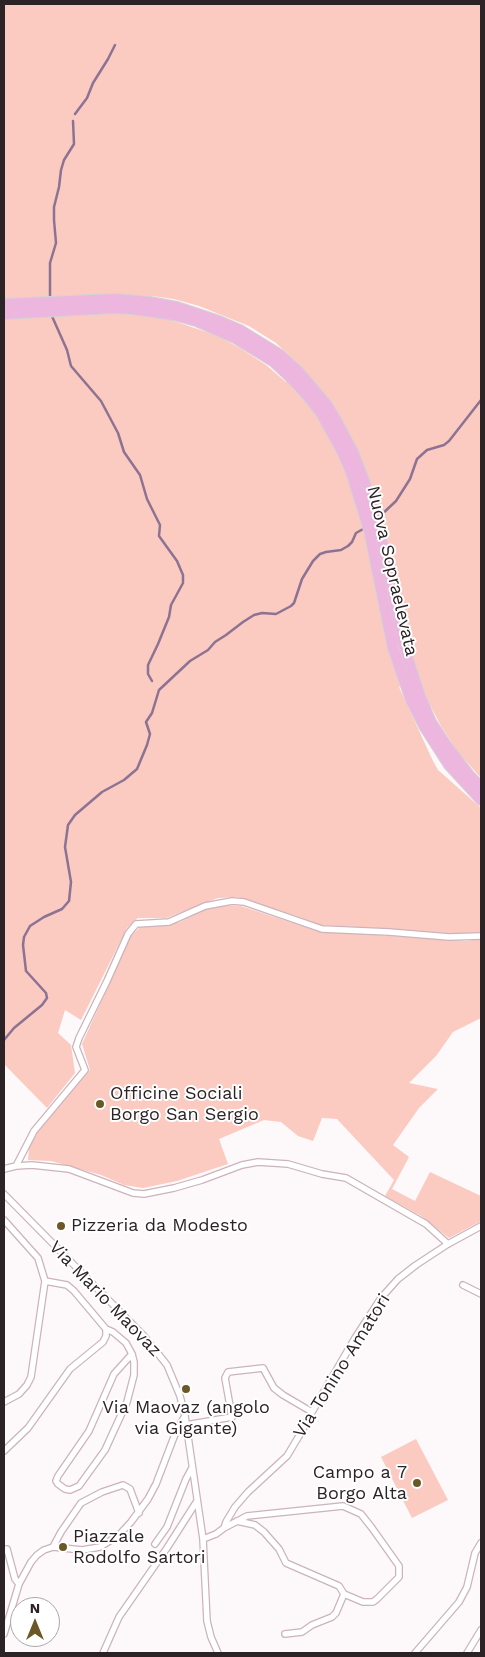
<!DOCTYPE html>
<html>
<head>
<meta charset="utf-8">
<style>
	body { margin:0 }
	#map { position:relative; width:485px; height:1657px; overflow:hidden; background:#fdf8fa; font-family:"Work Sans",sans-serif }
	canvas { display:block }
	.frame { position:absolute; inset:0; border:5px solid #2c2326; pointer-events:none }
	.north { position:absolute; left:10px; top:1597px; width:50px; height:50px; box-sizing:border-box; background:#fff; border:1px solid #aba7a8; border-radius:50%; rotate:0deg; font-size:14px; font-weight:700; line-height:20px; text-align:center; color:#2c2326 }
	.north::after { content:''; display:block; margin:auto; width:18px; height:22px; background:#6b5826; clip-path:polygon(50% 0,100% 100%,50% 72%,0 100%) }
</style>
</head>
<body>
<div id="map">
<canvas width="485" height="1657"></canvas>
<div class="frame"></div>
<div class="north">N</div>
</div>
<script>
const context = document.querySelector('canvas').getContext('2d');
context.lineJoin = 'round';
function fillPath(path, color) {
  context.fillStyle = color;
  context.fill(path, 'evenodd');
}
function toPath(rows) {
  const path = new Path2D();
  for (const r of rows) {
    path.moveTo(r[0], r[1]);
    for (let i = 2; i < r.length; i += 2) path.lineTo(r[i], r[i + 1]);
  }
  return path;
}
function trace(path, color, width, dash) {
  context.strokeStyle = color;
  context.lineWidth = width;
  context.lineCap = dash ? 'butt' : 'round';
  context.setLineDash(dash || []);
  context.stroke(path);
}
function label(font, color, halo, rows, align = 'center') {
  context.font = font + ' "Work Sans",sans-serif';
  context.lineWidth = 4;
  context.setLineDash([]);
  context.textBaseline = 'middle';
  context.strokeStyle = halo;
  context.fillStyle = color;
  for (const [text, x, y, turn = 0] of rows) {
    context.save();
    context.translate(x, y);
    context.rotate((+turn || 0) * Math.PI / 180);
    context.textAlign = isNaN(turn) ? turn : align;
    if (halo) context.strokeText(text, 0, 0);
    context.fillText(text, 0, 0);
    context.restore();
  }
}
fillPath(toPath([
	[4,4,481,4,481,778,457,751,441,726,428,701,420,681,399,687,432,759,438,770,481,808,481,932,454,934,397,929,320,925,297,916,237,897,218,898,166,918,138,918,127,928,81,1020,65,1010,58,1033,71,1045,75,1073,47,1108,4,1064],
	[152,296,174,299,199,306,249,326,276,343,303,368,286,382,266,365,240,348,218,336,171,320,146,316],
	[223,905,241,906,317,931,466,941,481,939,481,1018,453,1032,436,1056,409,1083,438,1089,419,1108,393,1145,409,1157,392,1189,415,1201,430,1172,481,1196,481,1221,449,1238,421,1216,385,1196,394,1180,337,1119,322,1118,313,1141,298,1136,281,1122,264,1120,219,1139,228,1164,177,1181,143,1188,124,1185,101,1175,51,1161,28,1160,29,1148,42,1123,90,1070,82,1044,131,936,140,927,165,925,180,922,203,910],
	[416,1439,448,1500,412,1518,381,1457]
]), '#fbcac0');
trace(toPath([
	[75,114,87,98,93,83,108,59,115,45],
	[50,299,50,263,56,243,54,220,54,207,59,187,61,170,64,160,74,144,73,121],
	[51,314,67,350,71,366,101,401,118,433,124,452,140,475,147,499,160,525,159,536,177,561,183,575,183,583,171,605,169,617,158,644,148,665,148,674,152,681],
	[379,517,396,501,410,479,417,459,427,450,444,445,449,441,481,400],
	[4,1040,14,1028,42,1005,47,998,46,993,26,971,23,945,24,937,30,926,44,917,62,909,69,901,71,882,65,847,68,825,75,815,102,792,124,780,137,769,147,745,150,734,146,722,152,713,159,690,190,661,208,650,215,642,226,635,243,622,254,615,262,613,276,614,291,606,294,603,302,579,313,561,320,554,326,552,341,550,348,546,352,542,356,533,365,528]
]), '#8d7393', 2.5);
const minor = toPath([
	[16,1166,34,1131,85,1070,76,1047,79,1038,107,981,128,934,136,924,169,922,205,906,232,901,244,902,322,929,389,932,449,937,481,936],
	[4,1169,16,1166,32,1165,69,1169,133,1193,144,1194,174,1188,202,1180,242,1165,258,1162,288,1164,322,1174,346,1178,426,1224,448,1244],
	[4,1194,144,1336,167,1365,180,1396,185,1416,203,1539,207,1621,211,1637,218,1653],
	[4,1220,38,1258,45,1281,31,1377,27,1385,19,1394,4,1402],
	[45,1281,67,1285,74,1291,106,1329,113,1332,126,1343,132,1354,134,1362,134,1375,127,1402,105,1450,79,1486,70,1490,65,1489,58,1484,56,1481,58,1476,89,1431,114,1374,132,1354],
	[463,1285,481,1294],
	[186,1425,232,1417,225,1378,228,1372,263,1368,274,1388,283,1395,312,1412],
	[4,1451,28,1428,70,1369,103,1342,106,1336,106,1329],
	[224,1528,226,1522,235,1507,248,1492,287,1456,299,1436,312,1412,355,1338,381,1298,398,1279,416,1265,448,1244,481,1226],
	[203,1539,216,1534,224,1528,247,1516,343,1506,361,1514,372,1528,399,1566,399,1577,377,1599,373,1602,363,1602,344,1594,339,1586,286,1563,279,1549,264,1532,255,1525,237,1521],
	[155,1544,167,1527,186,1479,192,1468],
	[53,1547,61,1532,81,1503,102,1492,123,1485,130,1489,139,1513],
	[4,1549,7,1549,15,1579,19,1584],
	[4,1634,19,1584,31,1562,37,1555,44,1550,53,1547,82,1550,100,1547,119,1535,131,1522,148,1499,156,1484,177,1429,185,1416],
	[285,1634,302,1632,312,1625,332,1617,336,1613,344,1594],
	[103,1653,119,1617,167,1548,197,1501],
	[415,1653,459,1602,467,1587,475,1553,481,1543],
	[467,1653,481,1630]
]);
const trunk = toPath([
	[4,304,115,299,150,302,177,307,219,321,240,330,279,354,298,371,327,405,336,420,353,452,365,483,381,537,402,641,420,696,431,722,446,745,469,775,481,787],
	[4,314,114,308,132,309,174,315,196,321,235,338,274,362,291,378,306,394,321,413,342,451,351,472,369,530,393,648,411,700,424,726,449,765,481,800]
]);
trace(minor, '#ccb3bc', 8);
trace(trunk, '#d5d3d4', 12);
trace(minor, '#fff', 5.5);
trace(trunk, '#ecb6df', 10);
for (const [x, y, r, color] of [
	[100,1104,5,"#6b5826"],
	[61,1226,5,"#6b5826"],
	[186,1389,5,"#6b5826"],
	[417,1483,5,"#6b5826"],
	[63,1547,5,"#6b5826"]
]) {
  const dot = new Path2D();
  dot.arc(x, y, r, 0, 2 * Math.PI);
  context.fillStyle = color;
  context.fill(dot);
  trace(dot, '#fff', 2);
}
label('18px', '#2c2326', '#fff', [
	["Nuova Sopraelevata",392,571,77],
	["Via Mario Maovaz",105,1299,46],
	["Via Tonino Amatori",342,1366,-58]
]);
label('18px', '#2c2326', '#fff', [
	["Officine Sociali",110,1094],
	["Borgo San Sergio",110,1115],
	["Pizzeria da Modesto",71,1226],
	["Via Maovaz (angolo",186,1408,"center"],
	["via Gigante)",186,1429,"center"],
	["Campo a 7",407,1473,"right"],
	["Borgo Alta",407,1494,"right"],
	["Piazzale",73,1537],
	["Rodolfo Sartori",73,1558]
], 'left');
</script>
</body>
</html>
